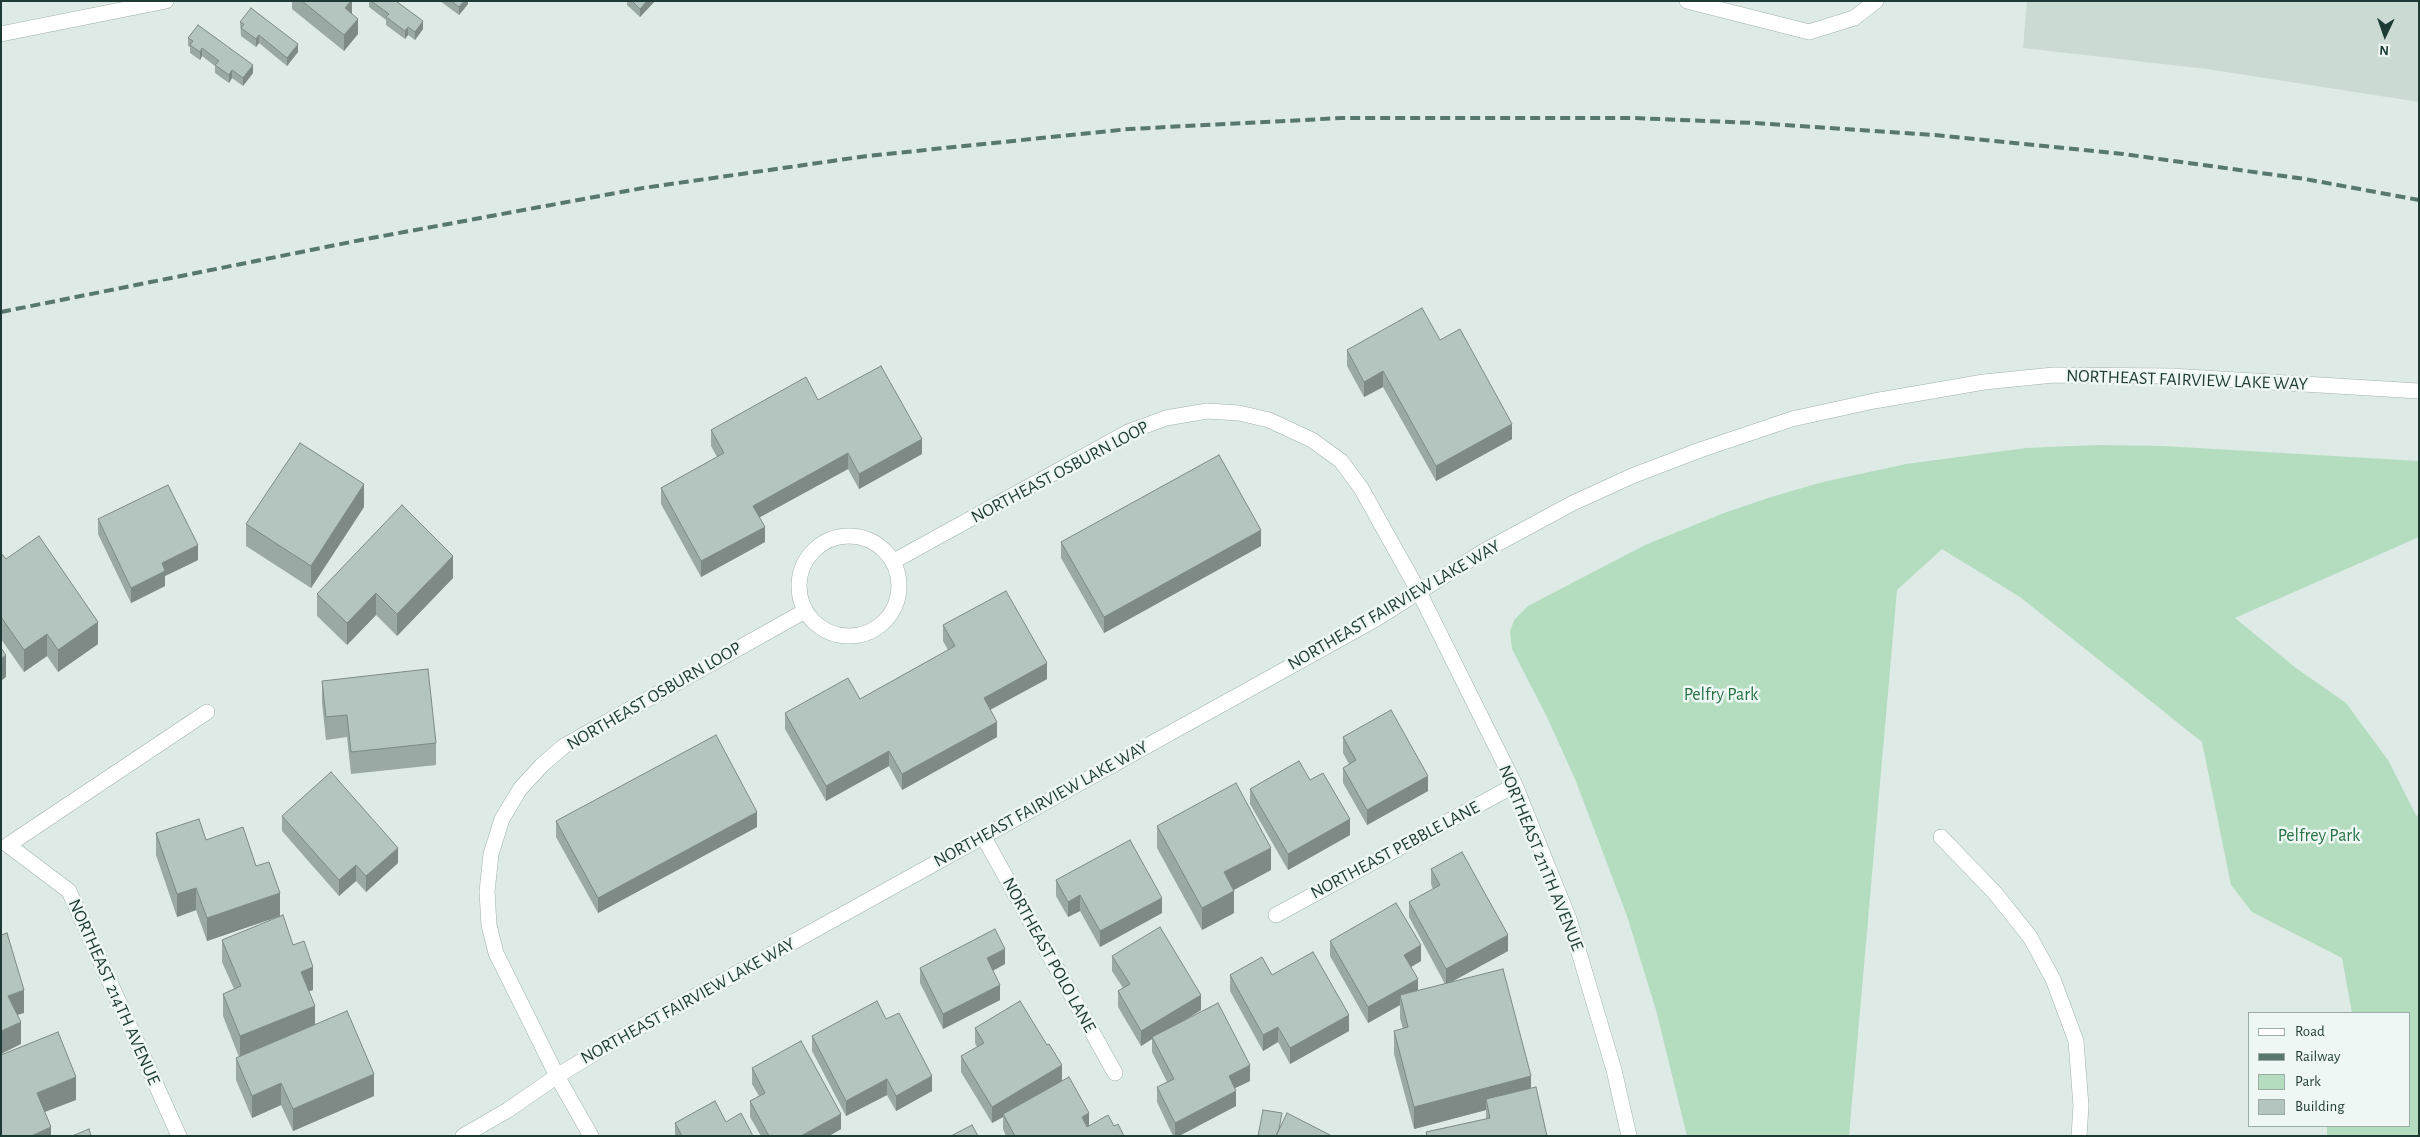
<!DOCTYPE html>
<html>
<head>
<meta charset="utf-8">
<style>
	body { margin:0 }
	#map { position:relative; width:2420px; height:1137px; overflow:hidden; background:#ddeae5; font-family:"Alegreya Sans",sans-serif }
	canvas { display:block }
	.frame { position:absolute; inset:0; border:2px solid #1e3a34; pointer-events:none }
	.legend { position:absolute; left:2248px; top:1012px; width:162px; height:115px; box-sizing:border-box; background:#eef7f3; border:1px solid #9baba7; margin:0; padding:6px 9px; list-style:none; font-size:15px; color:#1e3a34 }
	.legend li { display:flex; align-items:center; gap:10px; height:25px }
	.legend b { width:25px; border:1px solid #9baba7 }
	.north { position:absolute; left:2360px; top:10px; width:50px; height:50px; -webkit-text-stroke:4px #eef7f3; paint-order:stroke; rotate:183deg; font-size:14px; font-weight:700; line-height:20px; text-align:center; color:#1e3a34 }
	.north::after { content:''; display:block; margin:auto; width:18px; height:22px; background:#1e3a34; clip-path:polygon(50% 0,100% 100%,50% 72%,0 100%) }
</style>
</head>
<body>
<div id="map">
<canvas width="2420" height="1137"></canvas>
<div class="frame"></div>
<ul class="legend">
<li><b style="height:6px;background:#fff"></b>Road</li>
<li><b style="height:6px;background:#58776f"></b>Railway</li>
<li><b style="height:14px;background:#b4ddc0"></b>Park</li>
<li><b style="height:14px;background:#b3c5be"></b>Building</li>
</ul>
<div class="north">N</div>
</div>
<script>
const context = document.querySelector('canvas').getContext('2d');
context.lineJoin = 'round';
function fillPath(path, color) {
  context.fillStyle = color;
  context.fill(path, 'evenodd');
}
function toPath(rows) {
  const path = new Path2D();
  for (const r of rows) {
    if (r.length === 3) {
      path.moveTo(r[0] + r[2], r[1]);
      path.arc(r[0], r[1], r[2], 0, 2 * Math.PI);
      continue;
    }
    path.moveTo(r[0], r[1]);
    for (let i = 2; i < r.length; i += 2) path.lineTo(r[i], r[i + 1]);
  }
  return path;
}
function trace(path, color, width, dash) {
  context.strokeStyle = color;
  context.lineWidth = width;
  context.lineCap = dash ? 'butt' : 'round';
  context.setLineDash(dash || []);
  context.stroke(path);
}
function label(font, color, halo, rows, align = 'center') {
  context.font = font + ' "Alegreya Sans",sans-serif';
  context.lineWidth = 5;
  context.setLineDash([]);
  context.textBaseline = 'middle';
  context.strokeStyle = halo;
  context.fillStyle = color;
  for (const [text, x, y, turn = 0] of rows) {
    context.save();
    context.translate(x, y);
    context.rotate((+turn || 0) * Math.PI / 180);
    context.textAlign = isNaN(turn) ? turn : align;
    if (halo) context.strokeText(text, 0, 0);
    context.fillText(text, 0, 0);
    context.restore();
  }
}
fillPath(toPath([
	[2027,1,2419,1,2419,102,2207,69,2023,48]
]), '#ccdad4');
fillPath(toPath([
	[2097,445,2164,446,2419,461,2419,537,2235,618,2296,668,2346,703,2388,760,2416,815,2419,817,2419,1136,2327,1136,2327,1126,2409,1126,2409,1013,2352,1013,2342,958,2252,912,2231,885,2202,742,2020,597,1942,549,1897,590,1849,1136,1687,1136,1656,1010,1627,916,1575,779,1546,715,1512,649,1510,632,1514,620,1528,606,1645,545,1724,513,1771,497,1823,482,1906,464,2026,448]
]), '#b4ddc0');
const service = toPath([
	[1687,1,1809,32,1854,18,1876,1],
	[1,34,166,1]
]);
const minor = toPath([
	[849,586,50],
	[894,561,1128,432,1166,418,1207,411,1239,413,1269,420,1312,440,1341,461,1361,488,1419,592,1515,785,1569,919,1614,1070,1629,1136],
	[983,836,1115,1073],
	[1941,837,1995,893,2030,937,2053,979,2076,1041,2081,1106,2079,1136],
	[1276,915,1515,785],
	[179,1136,69,891,8,845,207,712],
	[591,1136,557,1076,496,953,489,925,487,892,491,854,502,819,520,789,542,765,564,746,805,611]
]);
const tertiary = toPath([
	[463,1136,508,1110,557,1076,618,1039,1376,619,1484,551,1573,503,1632,476,1700,450,1792,419,1874,401,1984,382,2054,375,2171,376,2419,391]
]);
trace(service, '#a0b2ac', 16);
trace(minor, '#a0b2ac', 16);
trace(tertiary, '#a0b2ac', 16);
trace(service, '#fff', 15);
trace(minor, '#fff', 15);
trace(tertiary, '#fff', 15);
trace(toPath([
	[1,312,361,240,643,188,867,156,1129,129,1342,118,1634,118,1755,123,1935,135,2123,154,2305,179,2419,200]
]), '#58776f', 4, [10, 5]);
fillPath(toPath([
	[292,1,352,1,352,14,358,34,344,51,292,9],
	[369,1,396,1,423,29,415,40,408,35,405,39,386,25,386,20,369,7],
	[440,1,468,1,468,4,459,15],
	[627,1,655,1,640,17,627,5],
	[240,22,298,52,287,66,259,43,256,47,241,36],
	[188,38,253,73,243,86,232,78,229,83,215,73,215,66,202,56,200,60,190,53,190,47,188,46],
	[1440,340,1512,439,1436,481,1383,387,1364,397,1347,366,1347,350],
	[818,400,922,454,859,489,848,469,760,517,765,542,701,577,661,504,661,488,717,457,711,446,711,430],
	[364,507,311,588,246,546,246,524],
	[98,519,198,560,165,576,165,586,131,603,98,534],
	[1061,542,1261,546,1104,633,1061,558],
	[1,553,6,559,98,644,58,672,47,656,24,672,1,639],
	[453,578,397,636,376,615,347,645,317,616,317,594],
	[943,625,1047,679,990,710,997,737,902,790,889,766,826,801,785,729,785,713,860,699,948,650,943,641],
	[322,681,436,743,436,765,351,774,347,737,326,740,322,703],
	[1343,737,1428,791,1367,825,1343,783,1343,768,1349,764,1343,753],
	[1310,780,1350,835,1288,870,1250,804,1250,789],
	[282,816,398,863,366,892,356,881,339,896,282,831],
	[556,821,757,827,598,913,556,837],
	[1157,826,1271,870,1234,890,1234,913,1202,930,1157,848],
	[156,833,206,840,256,866,280,916,207,941,196,910,177,917,156,855],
	[1431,869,1508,951,1450,982,1531,1089,1547,1136,1426,1136,1426,1132,1486,1119,1486,1110,1414,1129,1394,1054,1394,1031,1403,1029,1400,1018,1400,1005,1368,1023,1330,956,1330,941,1421,961,1411,967,1418,991,1445,984,1409,917,1409,902,1433,889,1431,884],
	[1056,880,1162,913,1100,947,1080,911,1068,917,1056,896],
	[222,940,293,945,313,990,309,991,315,1025,374,1096,293,1131,281,1105,252,1118,236,1080,236,1058,239,1057,223,1016,223,994,234,989,222,962],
	[1112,956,1201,1010,1185,1020,1250,1081,1235,1088,1236,1106,1179,1136,1173,1136,1157,1102,1157,1087,1167,1082,1152,1052,1152,1039,1141,1046,1118,1007,1118,991,1123,988,1112,971],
	[1005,964,993,970,1000,1000,943,1029,920,983,920,968],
	[1230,975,1272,975,1349,1031,1290,1064,1278,1042,1263,1051,1230,991],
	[886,1019,932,1091,896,1111,887,1095,846,1116,812,1051,812,1036],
	[975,1028,1062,1081,1089,1126,1114,1126,1124,1136,1006,1136,1003,1129,1003,1117,992,1123,961,1072,961,1056,977,1047,975,1043],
	[752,1068,841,1129,829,1136,761,1136,750,1117,750,1101,759,1096,752,1084],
	[726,1122,753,1136,675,1136,675,1123]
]), '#9aa9a3');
fillPath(toPath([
	[351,1,352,1,352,16,345,8],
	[464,1,468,1,468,4,459,15,459,7],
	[647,1,655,1,640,17,640,9],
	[358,19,358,34,344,51,344,35],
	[423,21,423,29,415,40,415,32],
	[408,27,408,35,405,39,405,31],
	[259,35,259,43,256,47,256,39],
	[298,44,298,52,287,66,287,58],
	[202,48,202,56,200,60,200,52],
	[253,65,253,73,243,86,243,78],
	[232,70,232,78,229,83,229,75],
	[1383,371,1383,387,1364,397,1364,382],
	[1512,424,1512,439,1436,481,1436,466],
	[922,439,922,454,859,489,859,474],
	[848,453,848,469,753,521,753,506],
	[364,484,364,507,311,588,311,566],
	[765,527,765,542,701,577,701,561],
	[1261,530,1261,546,1104,633,1104,617],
	[198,545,198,560,165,576,165,586,131,603,131,588,162,563],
	[453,556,453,578,397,636,397,614],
	[376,593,376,615,347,645,347,623],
	[98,622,98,644,58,672,58,650],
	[47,634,47,656,24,672,24,650],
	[6,655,6,677,1,681,1,659],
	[1047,663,1047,679,984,713,984,698],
	[997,722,997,737,902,790,902,774],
	[889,751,889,766,826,801,826,786],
	[1428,776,1428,791,1367,825,1367,810],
	[757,812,757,827,598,913,598,898],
	[1350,819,1350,835,1288,870,1288,854],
	[398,848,398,863,366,892,366,876],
	[1271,848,1271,870,1224,895,1224,872],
	[356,865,356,881,339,896,339,880],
	[196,888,196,910,177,917,177,894],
	[1234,891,1234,913,1202,930,1202,908],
	[280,893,280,916,207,941,207,918],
	[1080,895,1080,911,1068,917,1068,902],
	[1162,898,1162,913,1100,947,1100,931],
	[1508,935,1508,951,1446,985,1446,969],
	[1421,945,1421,961,1404,971,1404,955],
	[1005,949,1005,964,987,974,987,958],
	[313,967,313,990,301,994,301,972],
	[1418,979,1418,994,1400,995,1400,1005,1368,1023,1368,1007],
	[1000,985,1000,1000,943,1029,943,1014],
	[24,990,24,1013,8,1018,8,996],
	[1201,995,1201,1010,1153,1039,1152,1037,1152,1039,1141,1046,1141,1031],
	[315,1006,315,1029,240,1058,240,1036],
	[1349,1015,1349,1031,1290,1064,1290,1048],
	[21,1022,21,1044,1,1054,1,1031],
	[1278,1027,1278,1042,1263,1051,1263,1035],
	[1062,1065,1062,1081,1003,1114,1003,1117,992,1123,992,1107],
	[1250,1065,1250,1081,1229,1091,1229,1076],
	[374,1074,374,1096,293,1131,293,1109],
	[932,1076,932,1091,896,1111,896,1096],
	[1531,1076,1531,1098,1486,1099,1486,1110,1414,1129,1414,1107],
	[76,1077,76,1100,37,1115,37,1093],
	[887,1079,887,1095,846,1116,846,1101],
	[281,1083,281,1105,252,1118,252,1096],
	[1236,1091,1236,1106,1179,1136,1175,1136,1175,1123],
	[1089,1113,1089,1128,1082,1117],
	[841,1114,841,1129,829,1136,801,1136],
	[51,1127,51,1136,31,1136]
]), '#7d8a85');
const building = toPath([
	[302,1,351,1,345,8,358,19,344,35,302,1],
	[371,1,396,1,423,21,415,32,408,27,405,31,386,17,389,14,371,1],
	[451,1,464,1,459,7,451,1],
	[632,1,647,1,640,9,632,1],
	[251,8,298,44,287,58,259,35,256,39,241,28,244,24,240,22,251,8],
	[198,25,253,65,243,78,232,70,229,75,215,65,219,61,202,48,200,52,190,45,193,41,188,38,198,25],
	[1422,308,1440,340,1460,329,1512,424,1436,466,1383,371,1364,382,1347,350,1422,308],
	[881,366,922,439,859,474,848,453,753,506,765,527,701,561,661,488,724,453,711,430,806,377,818,400,881,366],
	[300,443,364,484,311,566,246,524,300,443],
	[1219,455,1261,530,1104,617,1061,542,1219,455],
	[168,485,198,545,162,563,165,571,131,588,98,519,168,485],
	[402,505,453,556,397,614,376,593,347,623,317,594,402,505],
	[39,536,98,622,58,650,47,634,24,650,1,617,1,553,6,559,39,536],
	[1006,591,1047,663,984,698,997,722,902,774,889,751,826,786,785,713,848,678,860,699,955,646,943,625,1006,591],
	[1,648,6,655,1,659,1,648],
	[428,669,436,743,351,752,347,715,326,717,322,681,428,669],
	[1391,710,1428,776,1367,810,1343,768,1356,760,1343,737,1391,710],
	[716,735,757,812,598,898,556,821,716,735],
	[1299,761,1310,780,1323,773,1350,819,1288,854,1250,789,1299,761],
	[331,772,398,848,366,876,356,865,339,880,282,816,331,772],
	[1236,783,1271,848,1224,872,1234,891,1202,908,1157,826,1236,783],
	[199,819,206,840,243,827,256,866,269,862,280,893,207,918,196,888,177,894,156,833,199,819],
	[1130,840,1162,898,1100,931,1080,895,1068,902,1056,880,1130,840],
	[1462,852,1508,935,1446,969,1409,902,1440,885,1431,869,1462,852],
	[1396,903,1421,945,1404,955,1418,979,1368,1007,1330,941,1396,903],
	[283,915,293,945,304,941,313,967,301,972,315,1006,240,1036,223,994,241,986,222,940,283,915],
	[1160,927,1201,995,1141,1031,1118,991,1130,984,1112,956,1160,927],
	[995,929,1005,949,987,958,1000,985,943,1014,920,968,995,929],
	[7,933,24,990,8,996,21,1022,1,1031,1,935,7,933],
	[1313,952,1349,1015,1290,1048,1278,1027,1263,1035,1230,975,1262,957,1272,975,1313,952],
	[1503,969,1531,1076,1414,1107,1394,1031,1408,1027,1400,995,1503,969],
	[877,1001,886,1019,899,1013,932,1076,896,1096,887,1079,846,1101,812,1036,877,1001],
	[1020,1001,1047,1045,1049,1044,1062,1065,992,1107,961,1056,984,1043,975,1028,1020,1001],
	[1218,1003,1250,1065,1229,1076,1236,1091,1175,1123,1157,1087,1174,1079,1152,1037,1218,1003],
	[347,1011,374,1074,293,1109,281,1083,252,1096,236,1058,347,1011],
	[58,1032,76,1077,37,1093,51,1127,31,1136,1,1136,1,1055,58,1032],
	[801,1041,841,1114,801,1136,769,1136,750,1101,765,1093,752,1068,801,1041],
	[1069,1077,1089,1113,1082,1117,1087,1127,1108,1115,1114,1126,1118,1124,1124,1136,1015,1136,1003,1114,1069,1077],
	[1536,1087,1547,1136,1427,1136,1426,1132,1490,1118,1486,1099,1536,1087],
	[715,1101,726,1122,741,1113,753,1136,682,1136,675,1123,715,1101],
	[1263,1110,1282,1113,1279,1129,1276,1136,1258,1136,1263,1110],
	[1287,1113,1332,1136,1276,1136,1287,1113],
	[972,1125,978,1136,951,1136,972,1125],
	[89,1129,91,1136,72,1136,89,1129]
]);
fillPath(building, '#b3c5be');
trace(building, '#7d8a85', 1);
label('18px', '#1e3a34', '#eef7f3', [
	["NORTHEAST FAIRVIEW LAKE WAY",2187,380,2],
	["NORTHEAST OSBURN LOOP",1060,472,-28],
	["NORTHEAST FAIRVIEW LAKE WAY",1394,605,-30],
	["NORTHEAST OSBURN LOOP",654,696,-30],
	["NORTHEAST FAIRVIEW LAKE WAY",1041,804,-29],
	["NORTHEAST PEBBLE LANE",1395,850,-28],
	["NORTHEAST 211TH AVENUE",1541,858,68],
	["NORTHEAST POLO LANE",1049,955,61],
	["NORTHEAST 214TH AVENUE",114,992,66],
	["NORTHEAST FAIRVIEW LAKE WAY",688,1001,-29]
]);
label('18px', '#267346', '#eef7f3', [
	["Pelfry Park",1721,695],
	["Pelfrey Park",2319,836]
]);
</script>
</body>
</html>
